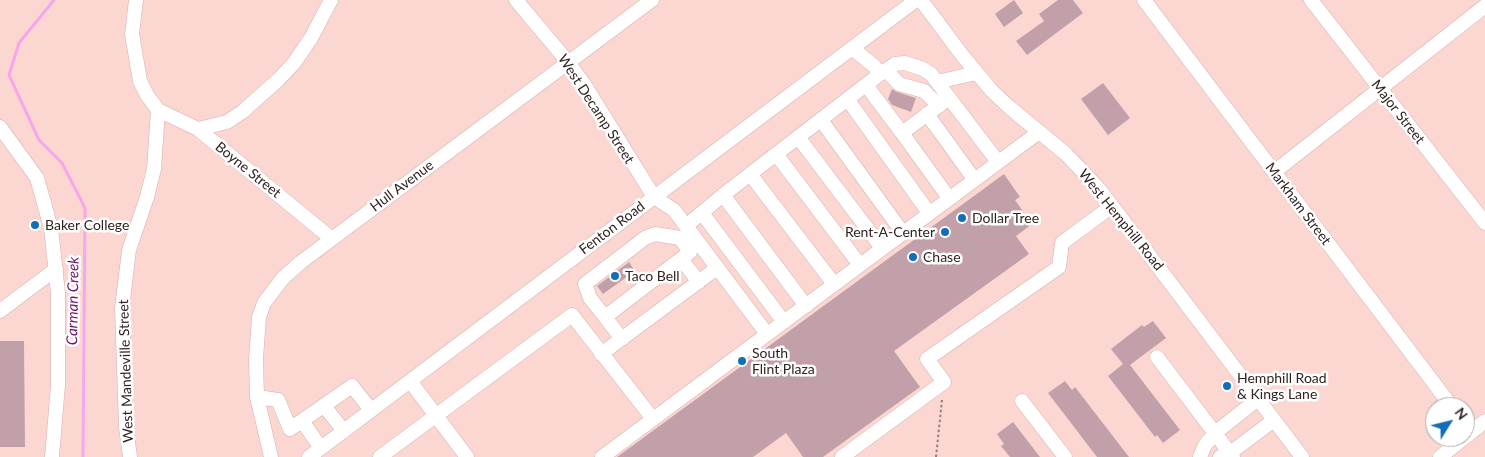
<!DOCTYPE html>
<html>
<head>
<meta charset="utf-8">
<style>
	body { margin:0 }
	#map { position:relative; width:1485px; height:457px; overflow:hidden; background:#fcd7d2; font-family:Lato,sans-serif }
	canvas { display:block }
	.north { position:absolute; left:1425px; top:397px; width:50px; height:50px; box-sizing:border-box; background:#fff; border:1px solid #aca7a6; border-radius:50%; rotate:54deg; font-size:14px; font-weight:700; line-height:20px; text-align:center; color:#302321 }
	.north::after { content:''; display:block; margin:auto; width:18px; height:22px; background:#126ebb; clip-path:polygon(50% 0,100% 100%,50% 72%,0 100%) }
</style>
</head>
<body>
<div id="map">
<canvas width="1485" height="457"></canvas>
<div class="north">N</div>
</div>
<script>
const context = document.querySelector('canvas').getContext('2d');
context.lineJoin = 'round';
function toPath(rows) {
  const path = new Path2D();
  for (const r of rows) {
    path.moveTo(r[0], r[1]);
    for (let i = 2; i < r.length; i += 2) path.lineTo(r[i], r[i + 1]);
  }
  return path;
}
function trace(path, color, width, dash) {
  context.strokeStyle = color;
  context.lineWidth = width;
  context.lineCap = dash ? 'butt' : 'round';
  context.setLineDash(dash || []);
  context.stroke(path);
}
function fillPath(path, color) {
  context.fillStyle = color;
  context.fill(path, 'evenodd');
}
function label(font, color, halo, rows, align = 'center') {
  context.font = font + ' Lato,sans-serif';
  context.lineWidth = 5;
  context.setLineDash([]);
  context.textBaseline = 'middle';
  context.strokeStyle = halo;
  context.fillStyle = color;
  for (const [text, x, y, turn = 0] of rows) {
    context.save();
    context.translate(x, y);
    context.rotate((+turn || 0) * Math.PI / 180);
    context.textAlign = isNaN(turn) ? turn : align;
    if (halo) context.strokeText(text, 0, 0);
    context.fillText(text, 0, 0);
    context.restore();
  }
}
trace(toPath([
	[54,0,19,43,9,75,39,140,62,163,85,208,83,457]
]), '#f6a7eb', 3);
fillPath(toPath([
	[1014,0,1023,13,1004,27,995,14],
	[1058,0,1073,0,1083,13,1027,55,1016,41,1044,21,1039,14],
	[1103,83,1130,118,1108,135,1081,99],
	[892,89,897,92,916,98,911,112,892,105,888,99],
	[1004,174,1020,197,1015,200,1032,224,1016,236,1029,254,894,351,920,387,823,457,803,457,786,433,753,457,617,457],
	[629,262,635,271,603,294,597,286],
	[1153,321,1166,338,1130,365,1180,430,1163,443,1157,435,1155,437,1108,376,1123,364,1111,349,1142,325,1144,327],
	[0,341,24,341,25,447,0,447],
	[1065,381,1072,390,1075,387,1129,457,1097,457,1048,393],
	[1013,422,1040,457,1010,457,1001,446,1004,444,997,434]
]), '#c2a0aa');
const minor = toPath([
	[136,0,132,34,140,81,147,95,158,110,198,129,332,239],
	[516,0,568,62,584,84,654,197,674,210,767,334],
	[921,0,962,55,992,91,1009,107,1066,154,1100,190,1302,457],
	[1144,0,1452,407],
	[1311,0,1485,223],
	[886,70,899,84,924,91,939,106],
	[880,74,895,64,905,63,923,69,931,74,998,162],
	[937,82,976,73],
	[866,85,902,133],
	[949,98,902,133,949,198],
	[848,100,929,213],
	[927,114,974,179],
	[821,120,903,233],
	[0,127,37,178,51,228,58,293,58,385,52,457],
	[198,129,227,122,242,112,278,80,294,63,311,38,331,0],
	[798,137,882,248],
	[776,154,860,265],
	[1274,172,1485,6],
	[750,174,834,284],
	[723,195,806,306],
	[702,213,784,322],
	[686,226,723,195,880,74,874,66,852,48],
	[681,259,699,282],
	[0,311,56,269],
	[605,317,590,298,585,284,645,238,655,234,680,238,690,252,605,317,622,339],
	[601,354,717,268],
	[1157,357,1233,457],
	[410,381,467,457],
	[257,397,278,400,290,429,352,386,371,410],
	[1022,401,1065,457],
	[324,406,344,431],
	[302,421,321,448],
	[130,457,126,427,122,308,129,250,147,197,154,169,158,110],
	[271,457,257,397,256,359,259,317,264,303,283,278,301,262,652,0],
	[309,457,916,0],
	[380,457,572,315,653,419],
	[602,457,1039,132],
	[842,457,944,382,927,359,1059,267,1062,243,1112,206],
	[1200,457,1205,445,1215,433,1258,399],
	[1220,457,1230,453,1274,420],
	[1440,457,1485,421]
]);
trace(minor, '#d4b0ac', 15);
trace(toPath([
	[936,457,942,400]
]), '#957c79', 2, [2.5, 2.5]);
trace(minor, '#fff', 14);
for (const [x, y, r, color] of [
	[962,218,5,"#126ebb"],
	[35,225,5,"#126ebb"],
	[945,232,5,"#126ebb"],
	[913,257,5,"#126ebb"],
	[615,276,5,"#126ebb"],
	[742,361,5,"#126ebb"],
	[1227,386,5,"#126ebb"]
]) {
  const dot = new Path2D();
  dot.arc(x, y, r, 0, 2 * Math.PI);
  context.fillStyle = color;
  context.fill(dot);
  trace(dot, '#fff', 2);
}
label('14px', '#302321', '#fff', [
	["West Decamp Street",596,109,57],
	["Major Street",1398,112,52],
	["Boyne Street",248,170,39],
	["Hull Avenue",402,186,-37],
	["Markham Street",1298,204,53],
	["West Hemphill Road",1121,220,51],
	["Fenton Road",612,228,-37],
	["West Mandeville Street",126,371,-92]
]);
label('14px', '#302321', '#fff', [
	["Dollar Tree",972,218],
	["Baker College",45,225],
	["Rent-A-Center",935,232,"right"],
	["Chase",923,257],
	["Taco Bell",625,276],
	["South",752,353],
	["Flint Plaza",752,369],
	["Hemphill Road",1237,378],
	["& Kings Lane",1237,394]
], 'left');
label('italic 15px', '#71156a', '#fff', [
	["Carman Creek",73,301,-89]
]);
</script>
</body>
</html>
